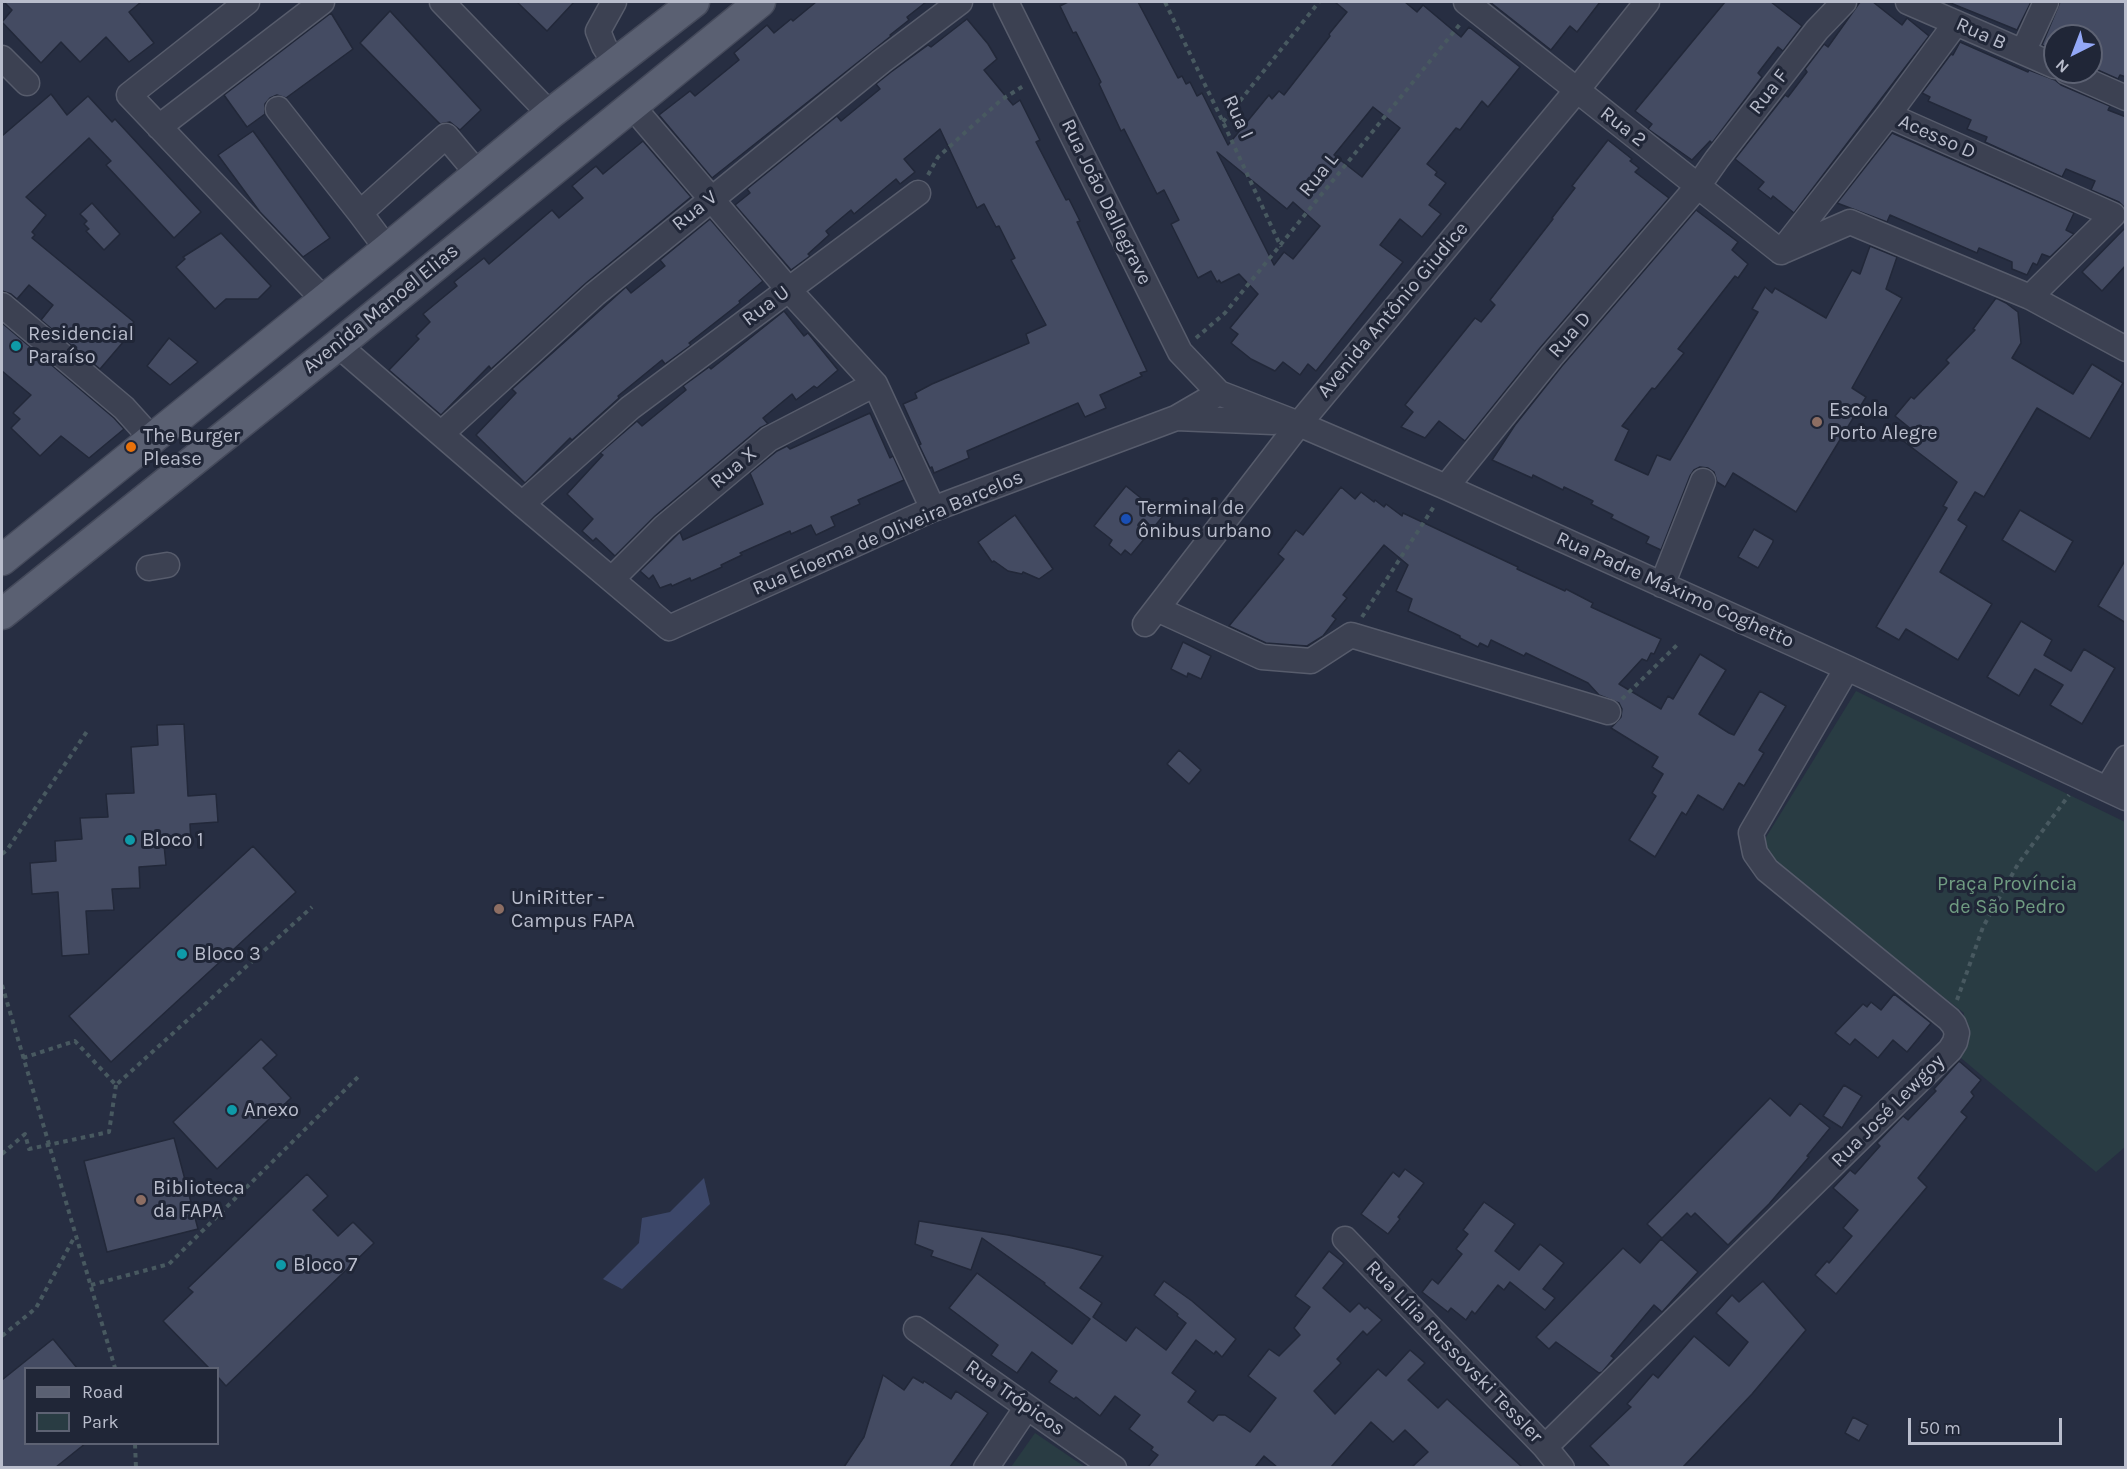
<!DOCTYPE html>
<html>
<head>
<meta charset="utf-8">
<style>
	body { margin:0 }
	#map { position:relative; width:2127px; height:1469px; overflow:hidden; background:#272e42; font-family:Karla,sans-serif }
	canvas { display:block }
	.frame { position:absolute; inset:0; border:3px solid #b9bdcc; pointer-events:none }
	.legend { position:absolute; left:24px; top:1367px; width:195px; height:78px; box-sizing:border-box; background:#202637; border:2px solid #5d6273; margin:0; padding:8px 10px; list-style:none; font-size:18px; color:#b9bdcc }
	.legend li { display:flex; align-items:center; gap:12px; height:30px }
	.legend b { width:30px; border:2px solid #5d6273 }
	.north { position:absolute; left:2043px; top:24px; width:60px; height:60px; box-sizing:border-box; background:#202637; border:2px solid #5d6273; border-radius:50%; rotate:222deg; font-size:16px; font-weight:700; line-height:24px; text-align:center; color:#b9bdcc }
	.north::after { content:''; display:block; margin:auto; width:21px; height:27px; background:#93a8f7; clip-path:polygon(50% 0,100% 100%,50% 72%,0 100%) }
	.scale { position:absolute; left:1908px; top:1418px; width:154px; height:27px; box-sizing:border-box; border:3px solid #b9bdcc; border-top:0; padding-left:8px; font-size:18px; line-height:21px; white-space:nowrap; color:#b9bdcc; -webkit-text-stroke:4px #202637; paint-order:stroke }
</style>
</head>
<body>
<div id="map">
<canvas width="2127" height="1469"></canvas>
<div class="frame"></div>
<ul class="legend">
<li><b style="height:8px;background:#5a6072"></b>Road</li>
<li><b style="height:16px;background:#293c43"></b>Park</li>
</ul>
<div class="north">N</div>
<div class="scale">50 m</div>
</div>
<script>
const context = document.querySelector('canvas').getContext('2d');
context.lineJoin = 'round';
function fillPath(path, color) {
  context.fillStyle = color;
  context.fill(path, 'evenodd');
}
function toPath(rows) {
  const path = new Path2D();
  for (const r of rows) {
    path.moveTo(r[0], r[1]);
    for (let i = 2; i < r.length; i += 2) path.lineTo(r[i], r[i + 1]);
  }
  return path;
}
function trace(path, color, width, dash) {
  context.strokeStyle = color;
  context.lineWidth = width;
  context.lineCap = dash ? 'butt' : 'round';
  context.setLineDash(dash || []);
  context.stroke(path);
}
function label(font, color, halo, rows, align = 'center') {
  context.font = font + ' Karla,sans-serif';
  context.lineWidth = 6;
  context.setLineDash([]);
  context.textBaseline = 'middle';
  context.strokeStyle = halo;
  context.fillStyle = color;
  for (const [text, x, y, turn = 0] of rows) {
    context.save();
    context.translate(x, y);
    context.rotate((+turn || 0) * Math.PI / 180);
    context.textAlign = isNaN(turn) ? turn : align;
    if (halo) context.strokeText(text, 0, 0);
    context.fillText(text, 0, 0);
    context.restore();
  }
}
fillPath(toPath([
	[1856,691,2125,822,2125,1147,2096,1172,1961,1058,1964,1013,1757,852],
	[1035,1433,1085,1467,1011,1467]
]), '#293c43');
fillPath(toPath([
	[704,1178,710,1204,622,1289,603,1279,639,1243,642,1218,670,1212]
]), '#3c4769');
const building = toPath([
	[4,2,141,2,129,12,154,43,129,62,106,37,80,62,61,42,41,63,2,22,12,10,4,2],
	[517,2,574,2,547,31,517,2],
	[816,2,926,2,907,17,909,20,890,35,891,36,712,178,659,115,690,91,695,96,739,60,734,53,767,25,774,33,791,19,793,21,816,2],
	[1068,2,1138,2,1178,78,1182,76,1186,84,1190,82,1197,96,1202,93,1228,145,1269,95,1272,99,1279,91,1284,95,1330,36,1329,34,1347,12,1335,2,1405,2,1417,12,1423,5,1461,37,1469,27,1520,67,1488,107,1482,101,1460,130,1456,128,1427,164,1437,172,1435,175,1446,183,1429,205,1441,214,1422,237,1400,219,1380,245,1403,262,1316,371,1308,364,1300,375,1283,362,1275,371,1251,359,1231,343,1238,334,1230,328,1258,294,1239,274,1221,283,1219,280,1217,282,1211,271,1198,278,1171,224,1179,220,1164,190,1157,194,1124,129,1121,131,1099,84,1101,82,1076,32,1073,33,1060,6,1068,2],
	[1373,107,1400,128,1362,177,1334,155,1373,107],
	[1217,152,1287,209,1293,202,1320,226,1293,259,1284,252,1274,265,1217,152],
	[1490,2,1600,2,1577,32,1570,26,1551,50,1490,2],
	[1725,2,1771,2,1802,26,1783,51,1778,47,1758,73,1762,77,1712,143,1710,141,1692,160,1648,129,1652,124,1635,111,1725,2],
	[1860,2,1873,2,1902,25,1907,18,1929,36,1794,213,1773,196,1771,199,1758,189,1764,182,1735,159,1785,95,1788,97,1807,72,1805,69,1824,44,1828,47,1860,2],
	[1948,2,2031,2,2017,30,1948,2],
	[2060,2,2126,2,2126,77,2120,75,2118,79,2091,67,2091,36,2055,36,2055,50,2042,45,2060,2],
	[390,11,481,110,460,130,450,122,440,124,360,43,390,11],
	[331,13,353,49,286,98,277,95,270,98,265,104,265,114,247,127,224,95,331,13],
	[967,19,988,44,997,59,984,70,1013,105,1020,100,1040,140,1036,142,1066,200,1069,199,1080,221,1077,222,1147,371,1140,373,1142,376,1100,395,1106,408,1085,417,1078,403,967,451,969,458,934,473,932,467,930,468,919,445,921,444,903,404,917,398,915,393,932,384,1029,343,1026,334,1046,325,1011,260,1015,258,999,226,996,227,984,204,977,208,940,129,904,159,915,172,900,184,896,179,854,214,851,210,826,231,829,235,808,254,810,256,791,270,735,205,750,193,747,189,837,116,841,121,880,89,876,84,891,72,928,45,931,47,967,19],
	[1960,42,2028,72,2029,70,2055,80,2061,85,2110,106,2108,110,2126,117,2126,209,2119,202,2091,190,2095,181,2066,169,2062,177,1985,142,1987,137,1967,129,1971,120,1928,101,1930,97,1922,93,1951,54,1953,55,1960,42],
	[51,94,67,115,88,96,112,122,115,119,201,212,174,238,106,165,111,161,89,138,26,197,46,215,32,232,35,235,32,238,134,322,121,338,124,341,100,369,41,320,53,305,29,285,17,299,11,294,2,291,2,136,51,94],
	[253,131,330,238,303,257,260,212,218,155,253,131],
	[1892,133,2074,213,2066,230,2074,234,2050,257,2042,254,2037,265,2033,263,2027,275,2012,269,2012,262,1979,248,1977,253,1890,215,1887,222,1837,203,1892,133],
	[1608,140,1632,159,1630,161,1639,168,1635,172,1669,198,1540,348,1465,441,1439,421,1425,438,1401,427,1413,412,1405,405,1475,318,1481,322,1495,305,1490,300,1553,219,1552,218,1575,188,1572,186,1608,140],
	[643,141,691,197,586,283,491,369,489,366,441,415,389,370,419,339,416,336,430,322,423,314,457,286,454,282,484,258,489,264,552,210,559,218,583,198,572,186,596,166,603,174,643,141],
	[92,203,120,234,104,250,86,231,89,229,84,224,87,221,80,214,92,203],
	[1696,210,1738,242,1732,250,1748,264,1738,278,1735,276,1678,349,1684,353,1655,389,1652,388,1622,426,1629,430,1615,460,1648,475,1657,455,1670,460,1758,312,1752,309,1765,287,1772,293,1775,288,1826,318,1852,270,1860,274,1870,246,1897,257,1886,289,1902,298,1852,388,1866,397,1796,512,1733,473,1725,487,1717,482,1714,472,1708,468,1700,467,1694,470,1690,476,1661,550,1646,543,1649,537,1611,518,1613,515,1591,504,1593,501,1564,487,1563,490,1533,475,1532,478,1492,460,1515,425,1562,366,1696,210],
	[710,219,763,281,739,301,740,303,689,343,691,345,665,364,662,360,618,396,619,398,572,440,570,438,525,483,476,435,516,393,512,389,626,287,631,293,665,266,660,260,710,219],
	[2126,227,2126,265,2102,291,2082,272,2126,227],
	[221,233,271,286,258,299,226,299,215,309,176,267,185,259,183,257,221,233],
	[1996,298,2006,303,2018,312,2021,343,2012,358,2073,394,2092,364,2123,383,2090,439,2037,408,1984,497,1975,492,1958,520,1967,526,1940,572,1992,604,1958,660,1906,629,1899,640,1876,627,1947,508,1943,506,1957,482,1902,440,1911,429,1895,416,1911,397,1914,399,1949,363,1946,360,1975,330,1973,329,1996,298],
	[784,311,804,336,808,333,838,370,817,388,814,386,796,400,792,394,763,418,768,424,760,428,655,516,615,556,596,538,593,541,582,531,593,519,567,494,603,455,600,453,637,421,642,426,686,390,683,386,709,367,711,369,784,311],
	[2,323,114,418,124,429,89,458,61,436,40,456,11,428,20,419,13,413,31,395,2,371,2,323],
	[169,338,198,362,170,385,147,366,169,338],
	[870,413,890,458,893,456,904,480,858,500,860,504,831,517,835,526,816,535,811,525,791,534,790,531,740,553,742,555,721,565,722,567,691,581,690,578,672,586,671,584,660,588,653,575,649,579,640,571,680,532,683,540,763,504,750,473,777,451,787,446,790,449,870,413],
	[1126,486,1163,516,1131,555,1125,550,1121,555,1109,545,1112,540,1094,526,1126,486],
	[1341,487,1355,499,1361,492,1374,502,1375,500,1384,507,1386,504,1402,516,1403,513,1518,567,1517,569,1565,591,1566,589,1593,603,1591,607,1661,639,1654,654,1651,653,1647,661,1642,659,1619,684,1661,709,1668,696,1673,699,1700,654,1726,670,1699,714,1729,733,1734,735,1760,691,1786,706,1759,750,1764,753,1744,786,1739,783,1723,810,1698,795,1686,815,1682,812,1655,857,1629,840,1656,796,1652,793,1663,774,1652,767,1658,757,1611,728,1621,717,1622,709,1619,703,1599,695,1588,683,1526,653,1524,656,1491,640,1488,647,1480,643,1478,647,1460,638,1460,636,1408,611,1412,599,1396,591,1408,565,1384,545,1343,595,1347,598,1332,616,1336,619,1323,636,1307,646,1266,643,1229,626,1284,559,1278,554,1296,530,1303,535,1341,487],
	[2020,510,2073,541,2055,572,2002,540,2020,510],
	[1015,515,1053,569,1039,579,1023,572,1022,574,1008,571,994,561,992,562,978,542,1015,515],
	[1754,529,1773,540,1773,542,1758,568,1738,557,1754,529],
	[2126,559,2126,623,2098,606,2126,559],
	[2021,621,2052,640,2044,655,2071,671,2084,649,2115,668,2082,724,2050,705,2063,685,2035,669,2019,696,1987,677,2021,621],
	[1183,642,1211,656,1201,679,1188,673,1187,677,1171,669,1183,642],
	[184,724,188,796,216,794,218,822,190,824,191,844,164,845,166,865,139,867,140,888,112,889,114,910,86,911,89,954,62,956,58,892,32,894,30,863,56,861,55,841,82,839,80,818,108,817,106,794,134,793,131,747,158,745,157,725,184,724],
	[1179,750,1201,770,1189,784,1167,764,1179,750],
	[253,846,296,892,111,1062,69,1016,253,846],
	[1894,994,1931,1023,1907,1052,1893,1040,1878,1058,1855,1039,1850,1045,1835,1033,1863,1004,1867,1007,1871,1002,1881,1010,1894,994],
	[261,1039,277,1055,263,1068,291,1098,217,1169,173,1122,261,1039],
	[1959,1061,1981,1080,1971,1092,1974,1096,1961,1112,1967,1117,1918,1178,1927,1187,1836,1294,1815,1275,1827,1261,1829,1263,1852,1236,1843,1228,1858,1210,1833,1188,1850,1170,1855,1174,1880,1146,1877,1143,1903,1116,1908,1120,1936,1091,1934,1089,1959,1061],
	[1844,1085,1862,1096,1842,1128,1823,1116,1844,1085],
	[1770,1098,1790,1116,1800,1103,1830,1128,1807,1156,1809,1157,1769,1204,1728,1245,1695,1213,1691,1217,1687,1213,1662,1238,1647,1224,1770,1098],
	[174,1138,198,1229,107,1252,84,1161,174,1138],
	[1405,1169,1424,1183,1398,1217,1400,1219,1388,1234,1361,1214,1393,1172,1399,1177,1405,1169],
	[307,1174,328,1196,313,1210,338,1236,353,1222,374,1243,226,1386,218,1377,218,1368,209,1368,163,1321,193,1292,188,1288,307,1174],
	[1484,1202,1515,1224,1495,1251,1519,1270,1540,1244,1564,1263,1543,1289,1555,1298,1545,1310,1510,1282,1504,1290,1498,1285,1475,1314,1472,1311,1466,1320,1451,1308,1448,1312,1422,1292,1432,1279,1438,1284,1462,1254,1456,1249,1468,1234,1463,1230,1484,1202],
	[919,1221,1008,1235,1072,1248,1103,1256,1080,1288,1102,1303,1093,1317,1126,1341,1136,1327,1166,1350,1186,1323,1177,1316,1178,1314,1154,1295,1164,1281,1192,1301,1236,1339,1222,1357,1216,1351,1214,1354,1196,1340,1172,1373,1196,1391,1188,1402,1213,1421,1218,1415,1225,1415,1250,1432,1276,1398,1248,1376,1269,1349,1279,1356,1300,1335,1294,1328,1310,1307,1295,1296,1329,1251,1344,1263,1323,1288,1350,1312,1359,1303,1365,1309,1367,1307,1382,1320,1367,1335,1363,1331,1337,1359,1341,1363,1314,1391,1335,1414,1378,1369,1386,1376,1410,1350,1425,1363,1408,1380,1438,1408,1447,1399,1522,1467,1412,1467,1428,1452,1405,1430,1393,1442,1371,1422,1331,1467,1277,1467,1264,1456,1255,1467,1148,1467,1158,1455,1151,1450,1153,1447,1129,1429,1140,1415,1115,1396,1100,1416,1076,1397,1074,1399,1049,1382,1057,1371,1032,1352,1017,1373,991,1355,998,1345,949,1308,977,1273,1072,1344,1090,1319,1044,1284,1045,1283,982,1238,971,1270,931,1256,933,1251,915,1244,919,1221],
	[1661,1239,1698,1272,1662,1312,1654,1305,1611,1356,1614,1358,1602,1372,1599,1373,1556,1342,1549,1349,1536,1337,1623,1248,1640,1263,1661,1239],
	[1763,1281,1806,1330,1784,1356,1752,1394,1683,1467,1610,1467,1590,1446,1631,1407,1627,1404,1653,1374,1658,1378,1694,1336,1729,1366,1748,1342,1716,1313,1732,1295,1739,1302,1763,1281],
	[53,1339,77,1368,26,1368,26,1443,86,1443,56,1467,2,1467,2,1380,53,1339],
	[883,1375,904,1390,913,1377,923,1383,924,1381,951,1399,956,1391,988,1413,950,1467,844,1467,864,1437,883,1375],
	[1853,1417,1868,1425,1859,1441,1845,1433,1853,1417]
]);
fillPath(building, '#444b62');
trace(building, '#222839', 1.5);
const minor = toPath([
	[247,2,129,95,324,300],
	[442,2,550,114],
	[614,2,598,31,604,46,615,63],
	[1006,2,1180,352,1219,393,1299,424,1446,487,1847,668,2126,798],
	[1466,2,1781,252],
	[1908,2,2055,66],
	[2023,52,2046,2],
	[2,58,27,83],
	[2067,72,2126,98],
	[632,106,783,283],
	[278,109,360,213,446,136,478,174],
	[1888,115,1956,23],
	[159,127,322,2],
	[360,213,387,249],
	[1783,251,1850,222,2030,297,2126,349],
	[1781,252,1888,115,2113,215,2030,297],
	[788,289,875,384,933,509],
	[2,305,124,408,152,439],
	[338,345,522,504,669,628,933,509,1176,418,1219,393],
	[1176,418,1273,422],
	[441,434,595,294,882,61,960,2],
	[1446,487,1551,357,1698,186,1717,159,1817,30,1844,2],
	[522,504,630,408,918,193],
	[149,568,167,565],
	[612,579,664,527,769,439,875,384],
	[1662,585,1703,481],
	[1157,609,1262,657,1311,661,1351,635,1608,712],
	[1145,624,1299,424,1577,90,1647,2],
	[2107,789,2126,758],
	[1345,1239,1545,1447,1562,1468],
	[916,1329,1114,1468],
	[1545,1447,1950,1050,1955,1042,1957,1033,1954,1025,1949,1019,1767,870,1755,853,1751,833,1847,668],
	[986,1468,1027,1407]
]);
const major = toPath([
	[2,560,387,249,550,114,694,2],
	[2,614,338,345,760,2]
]);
trace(minor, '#575c6c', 27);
trace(major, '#454a5b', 33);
trace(toPath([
	[1165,2,1223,122,1281,247],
	[1223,122,1319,2],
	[928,175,938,157,1001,100,1025,85],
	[1196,338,1225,313,1461,23],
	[1362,617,1435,505],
	[1622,699,1677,645],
	[2,854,7,850,88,730],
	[2,985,115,1368],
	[1957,1000,1983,927,2018,864,2069,795],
	[23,1058,75,1041,116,1085,312,907],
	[2,1154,25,1134,29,1149,109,1132,116,1085],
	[91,1285,169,1264,359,1076],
	[2,1336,36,1308,75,1236],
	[135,1444,136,1468]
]), '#485960', 4, [4.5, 4.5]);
trace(minor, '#3c4152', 24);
trace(major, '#5a6072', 30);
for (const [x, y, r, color] of [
	[16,346,6,"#0f9aa8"],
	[1817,422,6,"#8d6e63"],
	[131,447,6,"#e8710a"],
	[1126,519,6,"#1a4fb4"],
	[130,840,6,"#0f9aa8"],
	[499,909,6,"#8d6e63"],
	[182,954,6,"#0f9aa8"],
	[232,1110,6,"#0f9aa8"],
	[141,1200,6,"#8d6e63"],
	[281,1265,6,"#0f9aa8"]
]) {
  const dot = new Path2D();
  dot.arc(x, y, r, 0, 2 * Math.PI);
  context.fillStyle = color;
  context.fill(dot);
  trace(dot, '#202637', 2);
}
label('20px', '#b9bdcc', '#202637', [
	["Rua B",1981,34,24],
	["Rua F",1769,92,-52],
	["Rua I",1238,117,65],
	["Rua 2",1623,127,38],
	["Acesso D",1937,137,24],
	["Rua L",1319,175,-51],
	["Rua João Dallegrave",1106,202,64],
	["Rua V",695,211,-39],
	["Rua U",766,306,-37],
	["Avenida Manoel Elias",381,309,-39],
	["Avenida Antônio Giudice",1393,310,-50],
	["Rua D",1570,335,-49],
	["Rua X",734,468,-40],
	["Rua Eloema de Oliveira Barcelos",888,533,-23],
	["Rua Padre Máximo Coghetto",1675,590,24],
	["Rua José Lewgoy",1888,1111,-45],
	["Rua Lília Russovski Tessler",1454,1352,46],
	["Rua Trópicos",1015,1398,35]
]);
label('20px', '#b9bdcc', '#202637', [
	["Residencial",28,334],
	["Paraíso",28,357],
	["Escola",1829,410],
	["Porto Alegre",1829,433],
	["The Burger",143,436],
	["Please",143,459],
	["Terminal de",1138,508],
	["ônibus urbano",1138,531],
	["Bloco 1",142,840],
	["UniRitter -",511,898],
	["Campus FAPA",511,921],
	["Bloco 3",194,954],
	["Anexo",244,1110],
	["Biblioteca",153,1188],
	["da FAPA",153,1211],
	["Bloco 7",293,1265]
], 'left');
label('20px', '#709c82', '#202637', [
	["Praça Província",2007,884],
	["de São Pedro",2007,907]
]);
</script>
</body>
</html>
